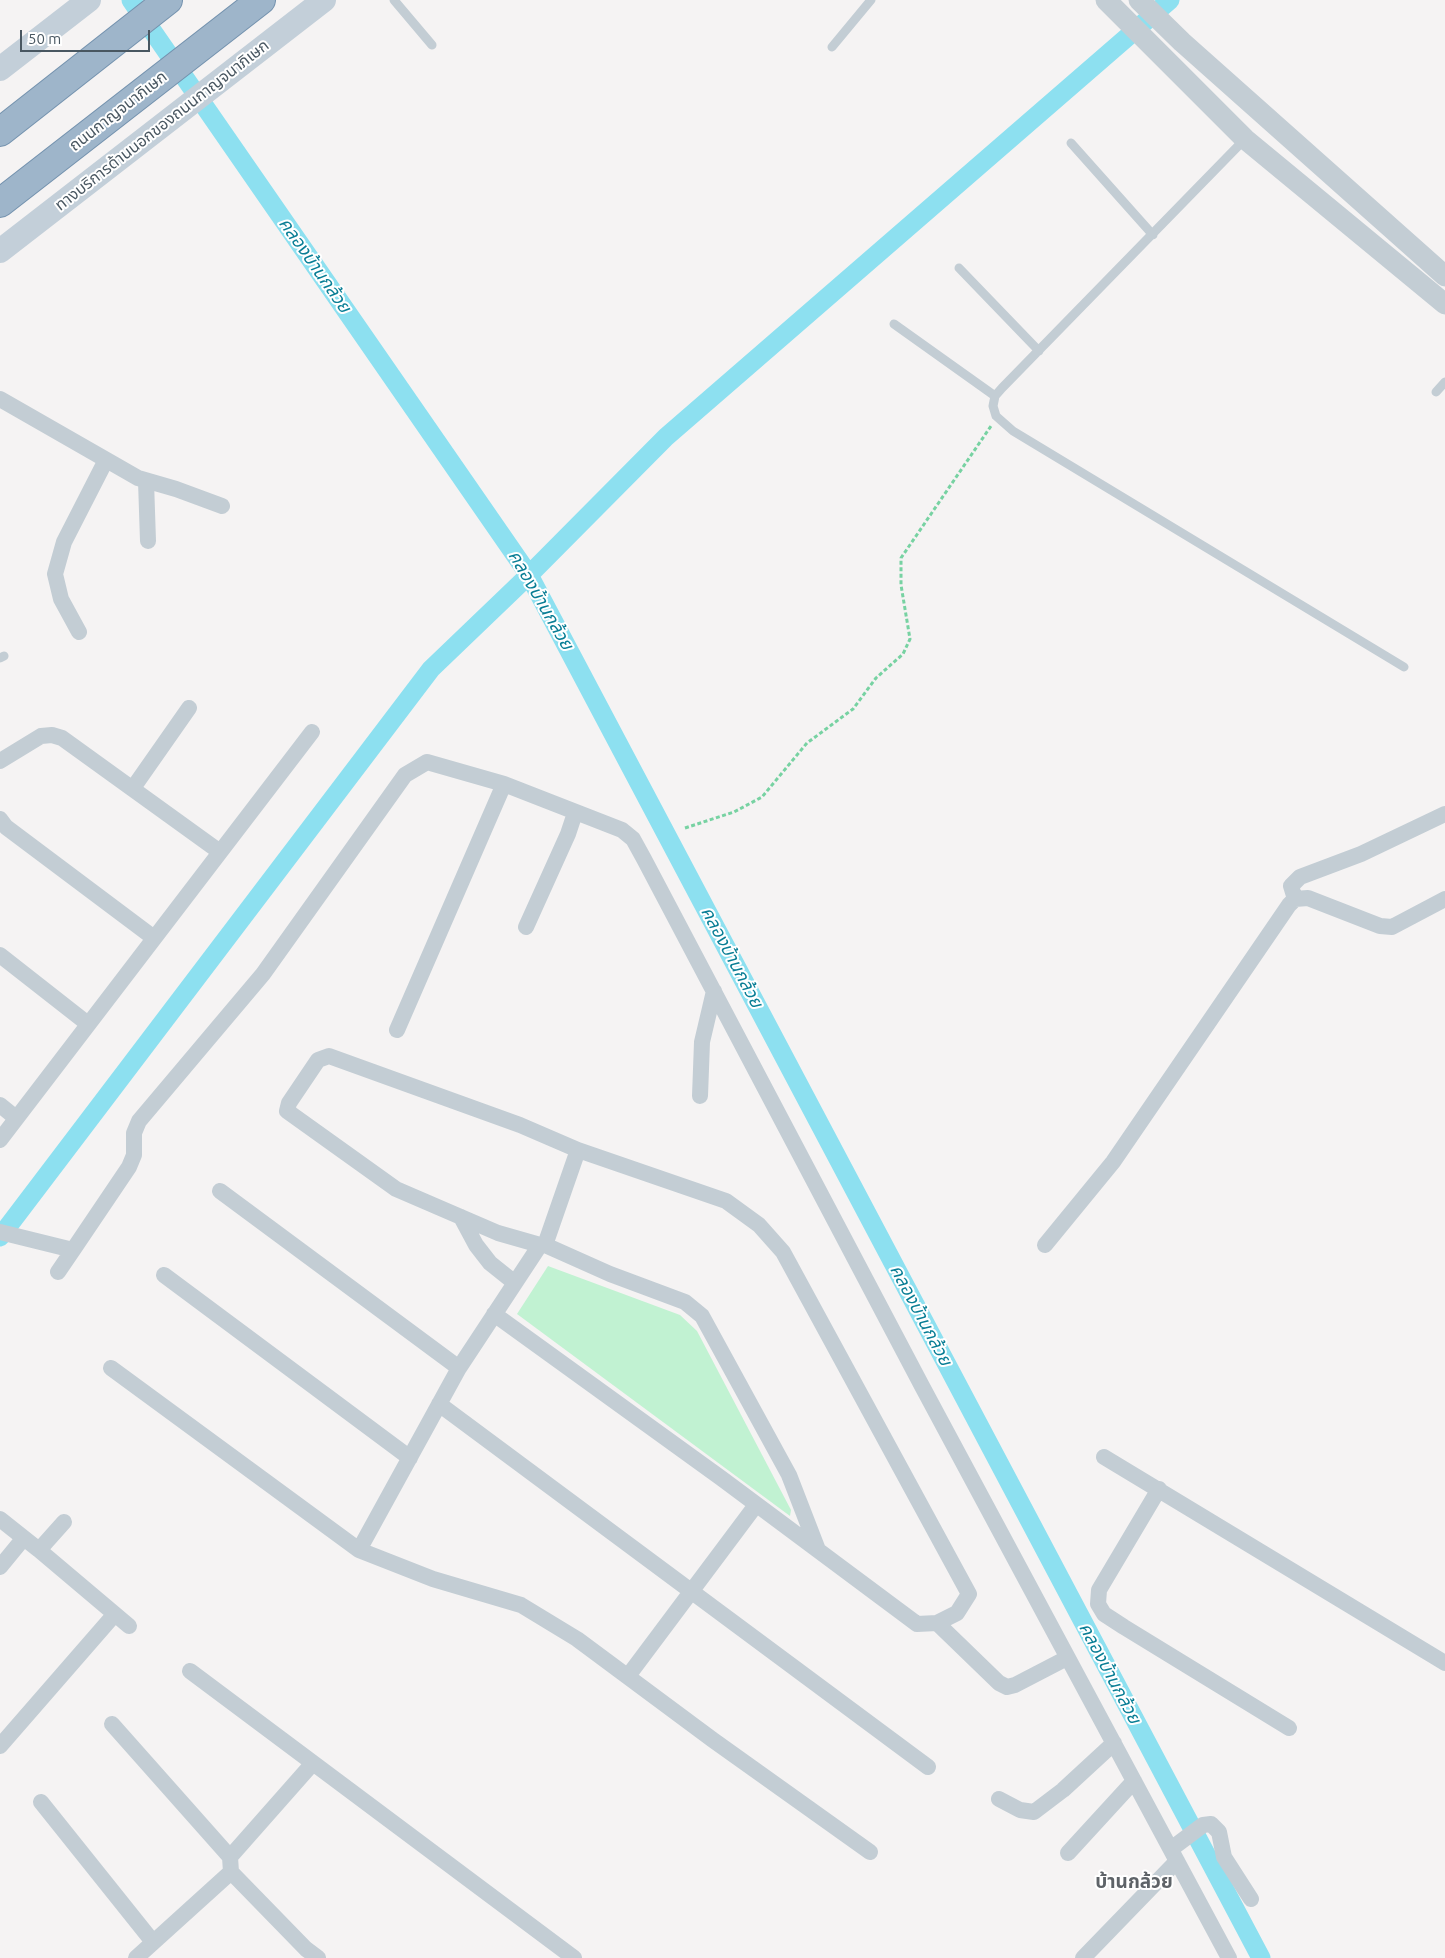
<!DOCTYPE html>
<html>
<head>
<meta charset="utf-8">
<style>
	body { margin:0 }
	#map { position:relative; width:1445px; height:1958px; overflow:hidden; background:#f5f3f3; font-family:Ubuntu,sans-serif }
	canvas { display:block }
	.scale { position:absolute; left:20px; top:30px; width:130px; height:22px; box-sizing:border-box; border:2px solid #495761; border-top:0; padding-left:6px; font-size:15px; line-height:18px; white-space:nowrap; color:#495761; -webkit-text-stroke:4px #fff; paint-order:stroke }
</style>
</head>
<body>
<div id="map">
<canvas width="1445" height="1958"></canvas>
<div class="scale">50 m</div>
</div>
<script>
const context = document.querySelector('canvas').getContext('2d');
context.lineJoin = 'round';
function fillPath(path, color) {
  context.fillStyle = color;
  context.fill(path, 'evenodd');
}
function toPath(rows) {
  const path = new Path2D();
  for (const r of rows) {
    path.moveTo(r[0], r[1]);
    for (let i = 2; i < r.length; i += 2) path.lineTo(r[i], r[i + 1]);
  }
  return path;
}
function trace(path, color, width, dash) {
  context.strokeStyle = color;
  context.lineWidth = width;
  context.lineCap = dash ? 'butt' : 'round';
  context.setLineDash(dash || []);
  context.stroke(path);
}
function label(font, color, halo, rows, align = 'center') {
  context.font = font + ' Ubuntu,"Noto Sans Thai",sans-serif';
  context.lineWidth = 4;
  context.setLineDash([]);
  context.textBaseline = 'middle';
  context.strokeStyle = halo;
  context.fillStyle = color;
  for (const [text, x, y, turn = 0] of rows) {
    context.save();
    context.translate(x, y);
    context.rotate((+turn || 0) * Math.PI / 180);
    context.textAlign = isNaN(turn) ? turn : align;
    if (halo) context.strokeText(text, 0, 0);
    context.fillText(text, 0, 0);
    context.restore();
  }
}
fillPath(toPath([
	[548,1266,680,1315,697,1331,791,1510,790,1516,517,1314]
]), '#c1f2d2');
trace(toPath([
	[131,0,529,575,1261,1958],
	[0,1237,431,669,529,575,666,437,1170,0]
]), '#8de0f0', 19);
const trunk = toPath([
	[0,132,168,0],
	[0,203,261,0]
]);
trace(trunk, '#7492ae', 30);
trace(toPath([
	[685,828,734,812,762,797,807,743,853,709,876,678,903,654,910,639,901,585,901,558,991,426]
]), '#77d2a2', 3, [4, 2.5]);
trace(toPath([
	[394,0,432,45],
	[832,47,871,0],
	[1245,139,1002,388,995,396,993,406,996,416,1013,431,1404,667],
	[1071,143,1153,235],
	[959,268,1039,351],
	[894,324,995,396],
	[1436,392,1445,382],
	[0,658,4,656]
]), '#c3cdd4', 9);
trace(toPath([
	[0,399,138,478,176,489,222,506],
	[146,481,148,541],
	[79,632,61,599,55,574,64,542,106,460],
	[0,761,41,736,52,735,62,738,220,852],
	[133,788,189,708],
	[0,819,6,827,154,938],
	[1295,899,1291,886,1300,877,1361,854,1445,814],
	[526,927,568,834,575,813],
	[0,955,88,1024],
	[397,1030,504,784],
	[700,1096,702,1042,714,991],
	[0,1105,16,1118],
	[0,1140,312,732],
	[220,1191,459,1368],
	[461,1217,476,1245,490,1263,515,1283],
	[0,1232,73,1250,129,1167,134,1155,134,1133,139,1121,263,974,405,775,427,762,504,784,622,830,633,839,644,859,923,1388,1229,1958],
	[545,1245,578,1150],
	[1045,1245,1113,1162,1289,905,1295,899,1308,898,1380,926,1392,927,1445,899],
	[58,1272,73,1250],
	[164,1275,410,1458],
	[494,1314,721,1478,917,1624,937,1623,999,1683,1007,1687,1015,1685,1067,1658],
	[111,1368,359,1550,433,1579,521,1605,577,1639,713,1740,870,1852],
	[439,1404,928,1767],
	[1104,1457,1445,1663],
	[1159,1489,1099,1590,1098,1604,1104,1614,1124,1627,1289,1728],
	[0,1519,39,1550,129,1626],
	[39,1550,64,1522],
	[359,1550,459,1368,540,1245],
	[818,1550,789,1475,702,1316,685,1302,610,1274,545,1245,540,1245,498,1233,396,1189,287,1111,289,1103,318,1060,329,1056,520,1125,578,1150,726,1201,759,1225,783,1252,969,1594,957,1613,937,1623],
	[0,1567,23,1539],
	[190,1671,574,1958],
	[628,1676,756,1505],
	[112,1724,230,1857],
	[0,1746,114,1615],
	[999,1799,1020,1810,1034,1812,1063,1790,1114,1743],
	[41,1802,153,1942],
	[1171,1849,1203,1825,1211,1824,1219,1832,1224,1857,1251,1899],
	[1068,1853,1134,1781],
	[231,1872,306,1949,318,1958],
	[136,1958,231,1872,230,1857,313,1763],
	[1083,1958,1177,1861]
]), '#c3cdd4', 16);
trace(toPath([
	[1106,0,1245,139,1445,304],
	[1139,0,1182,42,1445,276]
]), '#c3cdd4', 21);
trace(toPath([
	[0,69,89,0],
	[0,251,324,0]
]), '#c3cfd9', 24);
trace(trunk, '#9eb5ca', 28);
label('16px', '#495761', '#fff', [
	["ถนนกาญจนาภิเษก",118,111,-38],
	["ทางบริการด้านนอกของถนนกาญจนาภิเษก",162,125,-38]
]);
label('italic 18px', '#097e95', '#fff', [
	["คลองบ้านกล้วย",315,265,55],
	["คลองบ้านกล้วย",541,600,60],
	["คลองบ้านกล้วย",732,957,62],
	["คลองบ้านกล้วย",921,1315,62],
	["คลองบ้านกล้วย",1110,1673,62]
]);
label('bold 19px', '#5e6368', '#fff', [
	["บ้านกล้วย",1134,1882]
]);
</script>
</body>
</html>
